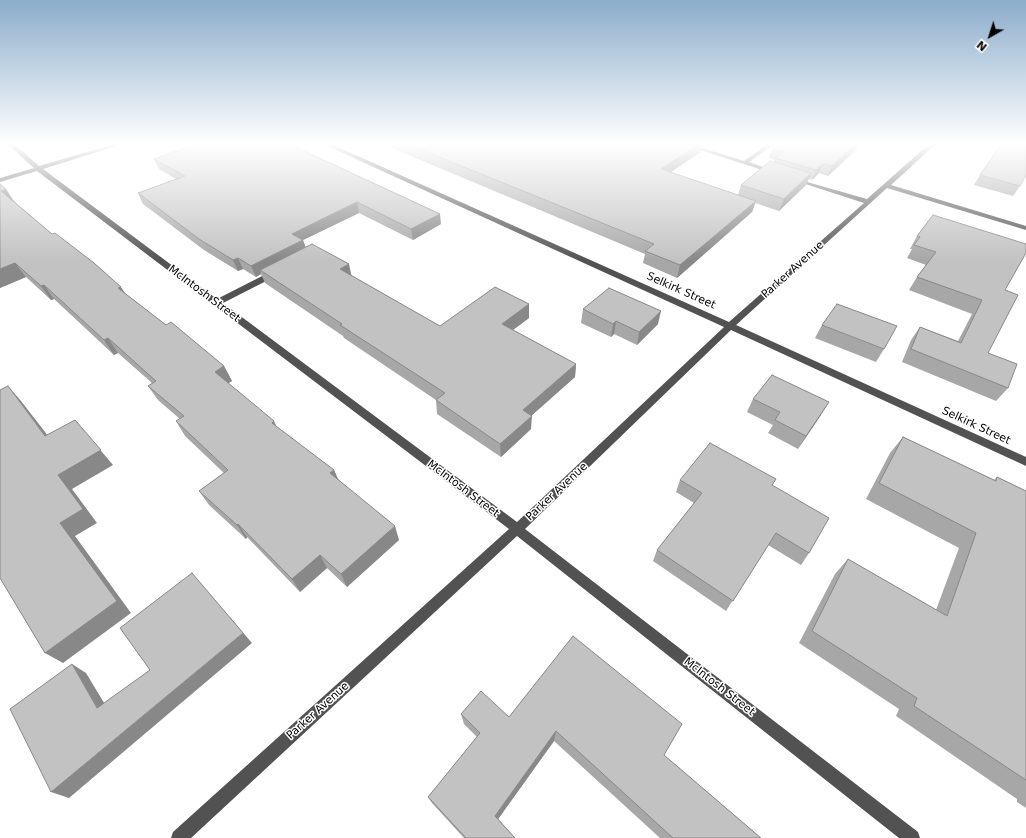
<!DOCTYPE html>
<html>
<head>
<meta charset="utf-8">
<style>
	body { margin:0 }
	#map { position:relative; width:1026px; height:838px; overflow:hidden; background:#fff; font-family:"DejaVu Sans",sans-serif }
	canvas { display:block }
	.north { position:absolute; left:970px; top:16px; width:40px; height:40px; -webkit-text-stroke:3px #fff; paint-order:stroke; rotate:219deg; font-size:11px; font-weight:700; line-height:16px; text-align:center; color:#000 }
	.north::after { content:''; display:block; margin:auto; width:14px; height:18px; background:#000; clip-path:polygon(50% 0,100% 100%,50% 72%,0 100%) }
</style>
</head>
<body>
<div id="map">
<canvas width="1026" height="838"></canvas>
<div class="north">N</div>
</div>
<script>
const context = document.querySelector('canvas').getContext('2d');
context.lineJoin = 'round';
function toPath(rows) {
  const path = new Path2D();
  for (const r of rows) {
    path.moveTo(r[0], r[1]);
    for (let i = 2; i < r.length; i += 2) path.lineTo(r[i], r[i + 1]);
  }
  return path;
}
function fillPath(path, color) {
  context.fillStyle = color;
  context.fill(path, 'evenodd');
}
function trace(path, color, width, dash) {
  context.strokeStyle = color;
  context.lineWidth = width;
  context.lineCap = dash ? 'butt' : 'round';
  context.setLineDash(dash || []);
  context.stroke(path);
}
function label(font, color, halo, rows, align = 'center') {
  context.font = font + ' "DejaVu Sans",sans-serif';
  context.lineWidth = 3;
  context.setLineDash([]);
  context.textBaseline = 'middle';
  context.strokeStyle = halo;
  context.fillStyle = color;
  for (const [text, x, y, turn = 0] of rows) {
    context.save();
    context.translate(x, y);
    context.rotate((+turn || 0) * Math.PI / 180);
    context.textAlign = isNaN(turn) ? turn : align;
    if (halo) context.strokeText(text, 0, 0);
    context.fillText(text, 0, 0);
    context.restore();
  }
}
fillPath(toPath([
	[7,144,14,144,39,166,114,144,123,144,43,169,217,299,272,271,278,271,278,275,223,303,517,522,724,327,323,144,331,144,729,322,864,203,793,180,793,178,867,199,929,144,936,144,891,185,1026,226,1026,230,887,188,736,325,1026,457,1026,466,731,330,525,529,918,832,920,838,899,838,517,536,191,838,171,838,173,832,509,529,37,171,0,182,0,178,34,168,7,144],
	[681,144,690,144,744,161,768,144,775,144,749,162,777,172,772,173,681,144]
]), '#525252');
fillPath(toPath([
	[196,144,441,224,413,240,359,213,303,240,305,247,352,276,440,326,529,304,529,318,513,330,576,364,575,377,531,416,531,429,501,457,437,414,436,400,344,338,343,336,265,283,261,274,256,277,243,269,238,271,204,250,143,204,138,193,176,179,159,169,154,159],
	[382,144,712,144,707,148,702,146,701,152,671,172,738,195,741,185,774,162,774,160,769,158,772,149,856,150,828,176,819,173,812,180,809,179,806,185,779,211,755,203,752,212,677,278,643,263,645,254],
	[980,175,1020,186,1013,196,974,185],
	[0,184,15,202,52,234,126,294,166,325,224,366,232,381,228,383,277,427,334,470,338,479,399,540,347,587,327,568,300,592,247,537,246,539,209,505,199,491,224,473,185,436,176,421,180,419,158,400,148,386,152,383,118,353,114,355,54,299,51,300,26,277,0,288],
	[933,215,1005,290,988,353,1008,388,996,401,902,362,911,340,920,327,958,341,972,314,909,290,917,277,926,265,907,258,912,249,910,249,917,236],
	[583,309,658,324,637,345,614,334,611,337,581,323],
	[822,325,884,349,876,362,815,338],
	[753,399,821,415,798,449,768,433,773,425,747,412],
	[903,437,994,480,997,477,1026,491,1026,808,1017,802,1017,799,896,716,899,709,799,643,835,574,848,559,936,610,959,548,866,499,890,453],
	[776,479,772,486,809,553,801,565,768,545,726,611,653,561,657,550,694,503,676,492,680,480],
	[461,714,509,717,664,755,761,838,660,838,554,741,498,819,515,838,464,838,432,803,428,797,477,737,464,724]
]), '#a7a7a7');
fillPath(toPath([
	[699,144,703,144,701,152,659,180,661,169],
	[708,144,712,144,707,148],
	[856,144,858,144,856,150,828,176,832,166],
	[823,164,819,173,812,180,816,170],
	[811,173,806,185,779,211,784,199],
	[6,189,15,203,1,191],
	[756,201,752,212,677,278,680,265],
	[357,202,359,213,303,240,307,251,260,270,261,274,256,277,251,266,292,234],
	[440,214,441,224,413,240,411,229],
	[238,258,243,269,238,271,233,260],
	[15,263,26,277,0,288,0,269],
	[349,264,352,278,340,269],
	[44,285,54,299,51,300,41,286],
	[121,287,130,301,118,288],
	[529,304,529,318,502,338,502,324],
	[661,311,658,324,637,345,639,332],
	[616,321,614,334,611,337,613,324],
	[108,338,118,353,114,355,104,340],
	[576,364,575,377,522,424,523,410],
	[224,366,232,381,222,387,215,372],
	[8,386,21,401,59,450,45,436],
	[829,402,821,415,798,449,806,436],
	[532,416,531,429,501,457,500,444],
	[75,420,113,465,72,489,97,523,75,536,131,613,63,663,45,653,60,523,58,475],
	[274,421,281,436,272,423],
	[334,470,340,484,330,473],
	[238,524,247,537,246,539,237,525],
	[395,526,399,540,347,587,341,574],
	[320,555,327,568,300,592,292,579],
	[192,573,252,643,69,798,51,792,243,633],
	[72,664,86,673,112,716,97,708],
	[556,731,554,741,496,822,495,816]
]), '#888');
const building = toPath([
	[196,144,289,144,440,214,411,229,357,202,292,234,303,240,251,266,238,258,233,260,199,239,138,193,185,176,154,159,196,144],
	[407,144,699,144,661,169,756,201,680,265,645,251,654,244,407,144],
	[778,144,856,144,832,166,823,164,816,170,775,158,783,152,772,149,778,144],
	[1001,144,1026,144,1026,175,1020,186,980,175,1001,144],
	[770,161,811,173,784,199,741,185,770,161],
	[0,184,6,189,1,191,52,234,55,233,94,263,121,287,118,288,166,325,171,322,224,366,215,372,274,421,272,423,334,470,330,473,395,526,341,574,320,555,292,579,238,524,237,525,199,491,228,470,176,421,184,416,148,386,156,381,108,338,104,340,44,285,41,286,15,263,0,269,0,184],
	[933,215,1026,244,1026,253,1005,290,1018,295,988,353,1017,364,1008,388,911,349,920,327,961,343,982,300,917,277,936,252,914,245,920,237,917,236,933,215],
	[312,244,349,264,340,269,440,326,495,287,529,304,502,324,576,364,523,410,532,416,500,444,436,400,445,393,340,325,342,324,260,270,312,244],
	[609,288,661,311,639,332,616,321,613,324,583,309,609,288],
	[837,304,897,326,884,349,822,325,837,304],
	[772,375,829,402,806,436,775,420,780,412,753,399,772,375],
	[8,386,45,436,75,420,101,450,58,475,83,509,60,523,117,601,45,653,0,578,0,390,8,386],
	[903,437,996,481,997,477,1026,491,1026,780,914,706,917,698,812,631,848,559,947,616,976,533,879,483,903,437],
	[710,443,776,479,772,485,829,518,809,553,776,533,733,601,657,550,702,493,680,480,710,443],
	[192,573,243,633,51,792,10,709,72,664,97,708,150,670,120,628,192,573],
	[573,636,682,724,664,755,761,838,673,838,556,731,495,816,515,838,466,838,428,797,480,733,461,714,481,691,509,717,573,636]
]);
fillPath(building, '#c2c2c2');
trace(building, '#888', 1);
const sky = context.createLinearGradient(0, 0, 0, 261);
sky.addColorStop(0, '#8baccb');
sky.addColorStop(0.55, '#fff');
sky.addColorStop(1, '#ffffff00');
context.fillStyle = sky;
context.fillRect(0, 0, 1026, 261);
label('11px', '#000', '#fff', [
	["Parker Avenue",793,270,-42],
	["Selkirk Street",681,291,24],
	["McIntosh Street",204,294,37],
	["Selkirk Street",976,426,25],
	["McIntosh Street",463,489,37],
	["Parker Avenue",557,492,-43],
	["McIntosh Street",719,687,38],
	["Parker Avenue",318,711,-42]
]);
</script>
</body>
</html>
